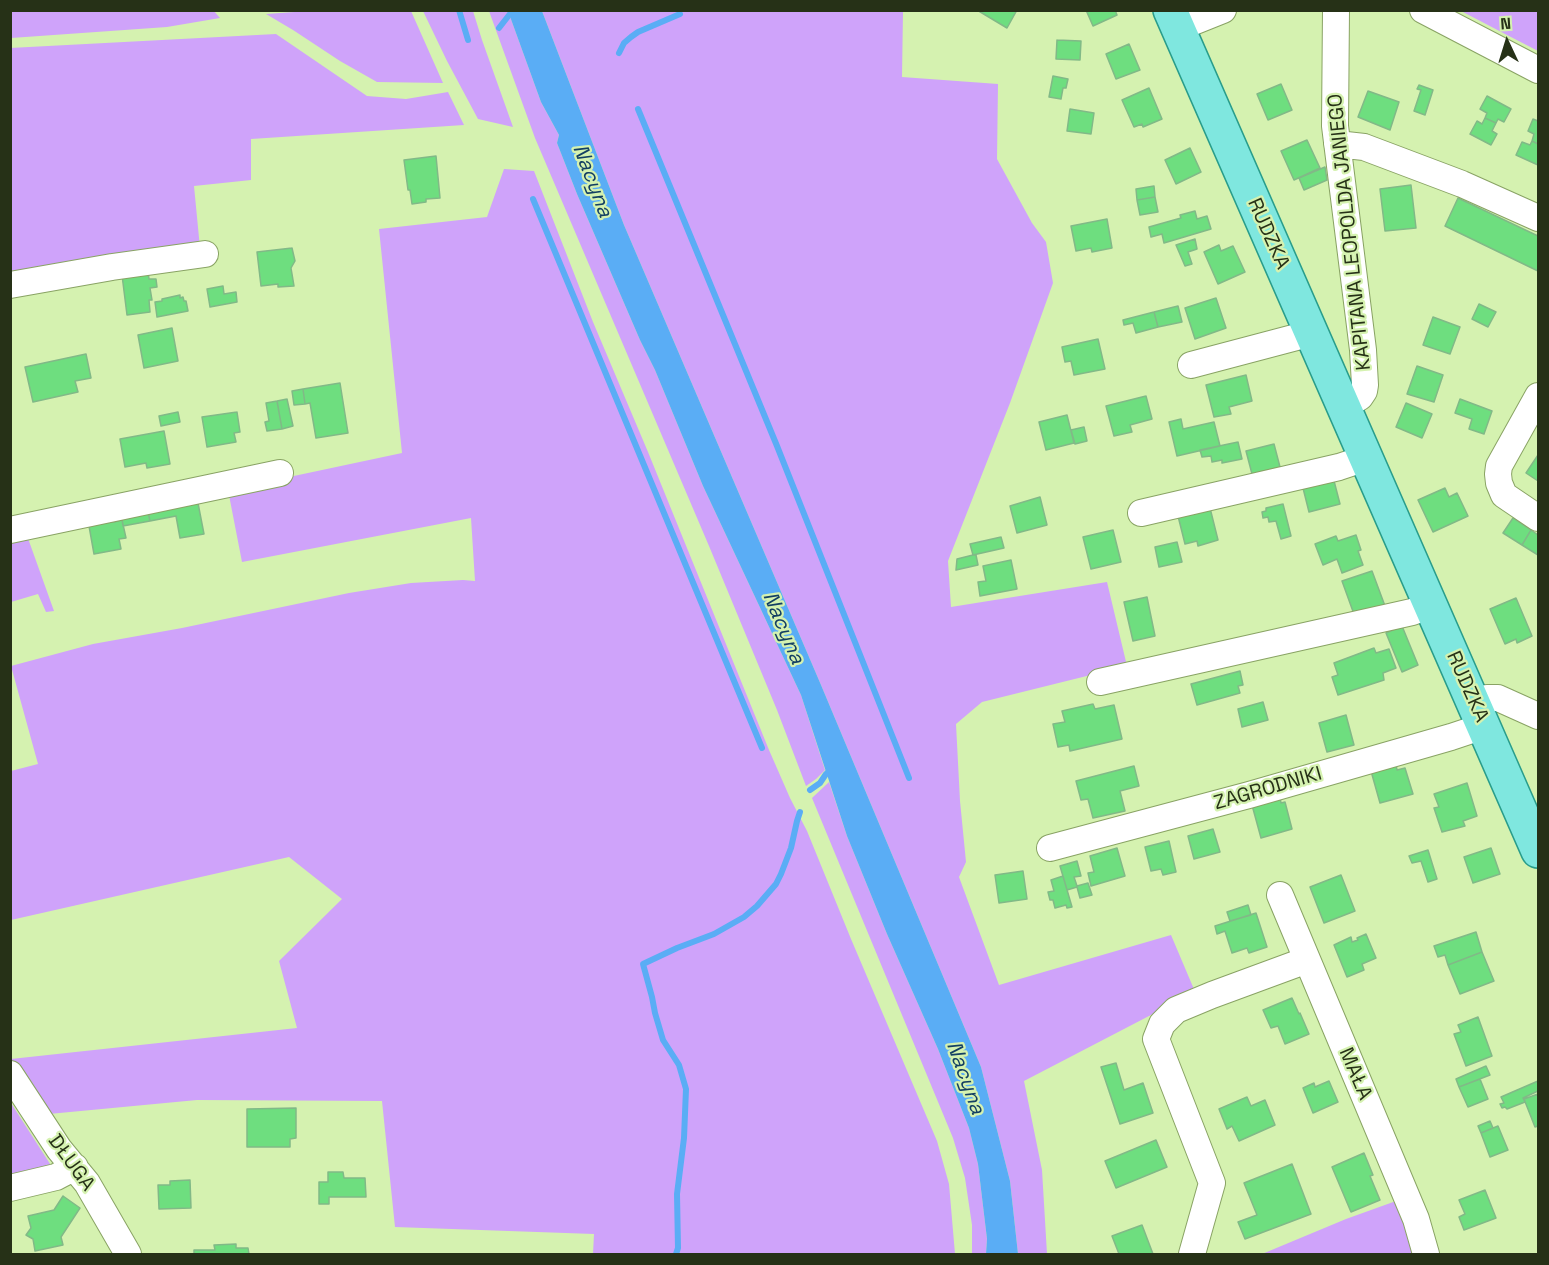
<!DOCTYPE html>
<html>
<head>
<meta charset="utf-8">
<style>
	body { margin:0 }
	#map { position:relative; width:1549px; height:1265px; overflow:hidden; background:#d5f2b0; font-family:"Space Grotesk",sans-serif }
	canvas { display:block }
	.frame { position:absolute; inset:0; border:12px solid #263117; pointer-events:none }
	.north { position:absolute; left:1477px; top:12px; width:60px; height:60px; -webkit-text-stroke:4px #d5f2b0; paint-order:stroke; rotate:356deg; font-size:16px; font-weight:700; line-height:24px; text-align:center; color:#263117 }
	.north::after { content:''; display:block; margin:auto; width:21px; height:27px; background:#263117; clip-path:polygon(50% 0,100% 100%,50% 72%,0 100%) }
</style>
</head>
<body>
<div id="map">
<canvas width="1549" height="1265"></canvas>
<div class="frame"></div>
<div class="north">N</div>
</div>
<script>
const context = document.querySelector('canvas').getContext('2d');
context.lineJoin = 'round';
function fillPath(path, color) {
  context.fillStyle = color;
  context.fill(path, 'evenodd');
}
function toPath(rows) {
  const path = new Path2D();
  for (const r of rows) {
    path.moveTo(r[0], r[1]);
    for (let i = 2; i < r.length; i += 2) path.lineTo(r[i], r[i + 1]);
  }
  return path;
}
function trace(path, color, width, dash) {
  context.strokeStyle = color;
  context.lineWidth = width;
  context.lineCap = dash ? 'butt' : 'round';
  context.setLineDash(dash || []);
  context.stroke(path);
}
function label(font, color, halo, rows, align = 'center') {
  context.font = font + ' "Space Grotesk",sans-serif';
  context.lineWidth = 4.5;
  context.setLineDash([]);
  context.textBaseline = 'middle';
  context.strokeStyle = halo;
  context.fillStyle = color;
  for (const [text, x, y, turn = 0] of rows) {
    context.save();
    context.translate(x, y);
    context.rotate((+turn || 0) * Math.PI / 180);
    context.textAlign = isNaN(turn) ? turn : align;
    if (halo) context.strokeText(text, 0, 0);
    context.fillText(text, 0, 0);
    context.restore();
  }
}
fillPath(toPath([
	[213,10,220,18,167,27,11,38,11,11],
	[323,10,411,11,443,83,377,82,340,61,293,30,266,14],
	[423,11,473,11,482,40,513,127,478,119,447,61],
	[489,11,508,11,541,102,559,135,557,143,577,194,640,340,655,370,703,486,801,695,825,770,816,779,806,786,777,710,709,546,535,138],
	[542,11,903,11,902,77,998,84,997,159,1032,223,1046,242,1053,283,1010,403,948,561,951,607,1107,582,1127,666,982,702,956,724,960,801,966,862,959,877,999,985,1171,935,1196,994,1174,1003,1024,1081,1042,1170,1047,1254,1018,1254,1010,1181,981,1067,821,685,624,225],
	[1461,11,1538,11,1538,51,1509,36],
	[276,34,367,96,406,99,448,92,464,125,251,139,251,180,194,186,200,248,11,278,10,48],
	[504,169,534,171,593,322,648,452,769,750,790,798,807,831,851,939,937,1141,949,1184,955,1254,593,1254,594,1234,395,1227,382,1101,197,1100,49,1114,11,1063,11,1059,297,1028,279,961,342,899,289,857,11,920,11,771,38,764,11,666,93,644,182,628,349,593,411,583,463,580,475,581,471,518,242,562,228,490,402,453,379,229,487,217],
	[25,530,54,611,46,612,38,594,11,602,10,534],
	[829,782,847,836,887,934,938,1049,969,1128,978,1164,987,1239,986,1254,972,1254,972,1225,965,1178,953,1138,812,798],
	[11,1103,52,1167,11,1177],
	[1396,1201,1401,1212,1413,1254,1262,1254,1346,1219]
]), '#cfa3fa');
fillPath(toPath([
	[508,11,542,11,624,225,821,685,981,1067,1010,1181,1018,1254,986,1254,987,1239,978,1164,969,1128,938,1049,887,934,847,836,801,695,703,486,655,370,640,340,577,194,557,143,559,135,541,102]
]), '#5aadf5');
trace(toPath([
	[459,10,468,40],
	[499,28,513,10],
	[619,53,624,43,631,37,638,32,680,14],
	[638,109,777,446,909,778],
	[533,199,762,748],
	[810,790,820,783,826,774,830,770],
	[676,1254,678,1248,677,1194,684,1138,686,1089,679,1065,663,1040,655,1013,652,997,643,964,677,948,714,934,744,917,757,906,776,884,781,874,791,848,797,821,800,812]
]), '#5aadf5', 6);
const building = toPath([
	[977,10,1017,10,1007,28,977,10],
	[1086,10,1115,10,1117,15,1093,26,1086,10],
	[1057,40,1081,41,1080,60,1056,59,1057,40],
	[1129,44,1140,70,1116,79,1106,54,1129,44],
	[1053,76,1068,79,1066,88,1063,88,1061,99,1049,97,1053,76],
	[1281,84,1292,110,1268,120,1257,94,1281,84],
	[1419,85,1433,90,1425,115,1414,111,1421,90,1417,89,1419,85],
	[1149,88,1162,119,1143,127,1142,124,1134,127,1122,100,1149,88],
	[1368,91,1399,102,1390,130,1358,117,1368,91],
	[1487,96,1511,109,1504,122,1498,119,1496,123,1485,118,1487,113,1480,109,1487,96],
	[1070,109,1094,113,1091,134,1067,131,1070,109],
	[1485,118,1496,123,1492,131,1497,134,1491,145,1470,134,1477,121,1482,124,1485,118],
	[1533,119,1538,121,1538,144,1532,141,1534,134,1528,131,1533,119],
	[1307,140,1320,168,1294,180,1281,151,1307,140],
	[1532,141,1538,144,1538,165,1516,155,1522,142,1530,145,1532,141],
	[1190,148,1201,172,1176,184,1165,160,1190,148],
	[436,156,440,198,426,199,426,202,412,204,410,190,408,190,404,160,436,156],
	[1325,167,1327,180,1304,190,1299,178,1325,167],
	[1411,185,1416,228,1385,231,1380,189,1411,185],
	[1154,186,1155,197,1137,200,1136,189,1154,186],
	[1155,197,1158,212,1140,215,1137,200,1155,197],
	[1458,198,1538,236,1538,271,1445,226,1458,198],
	[1195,211,1197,219,1207,216,1211,229,1164,243,1162,234,1151,237,1149,227,1181,218,1180,215,1195,211],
	[1107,219,1112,248,1092,252,1091,248,1076,251,1071,226,1107,219],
	[1195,239,1197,249,1188,252,1192,264,1185,266,1176,245,1195,239],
	[1219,245,1221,251,1233,246,1245,272,1218,284,1204,252,1219,245],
	[292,248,295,261,291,268,294,286,278,287,278,284,261,286,257,252,292,248],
	[148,272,149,279,156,279,157,287,150,288,152,300,149,300,150,312,127,315,122,275,148,272],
	[223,286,224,294,236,292,237,302,210,307,207,289,223,286],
	[180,295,180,298,183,297,184,301,186,301,188,311,157,317,155,302,162,301,162,299,180,295],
	[1216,298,1226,328,1195,339,1185,308,1216,298],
	[1479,304,1496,312,1488,327,1472,319,1479,304],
	[1178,306,1182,322,1158,327,1154,312,1178,306],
	[1154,312,1158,327,1136,333,1133,323,1124,325,1123,320,1154,312],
	[1433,317,1460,327,1450,354,1423,345,1433,317],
	[172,328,178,361,144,368,138,335,172,328],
	[1098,339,1105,369,1074,375,1071,361,1065,362,1062,347,1098,339],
	[86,354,91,378,75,381,78,392,33,402,25,367,86,354],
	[1417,366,1443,375,1434,402,1407,394,1417,366],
	[1246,375,1252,401,1229,407,1231,414,1214,417,1206,385,1246,375],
	[340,383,348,433,316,438,310,403,305,404,303,389,340,383],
	[303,389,305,404,294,405,292,391,303,389],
	[1146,396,1152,419,1130,425,1132,432,1114,436,1106,406,1146,396],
	[287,399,293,426,282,429,277,401,287,399],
	[1460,399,1492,411,1484,434,1469,429,1472,419,1455,413,1460,399],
	[277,401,282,429,267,431,265,422,269,421,266,403,277,401],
	[1406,403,1432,414,1422,438,1396,427,1406,403],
	[178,412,180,422,161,426,159,416,178,412],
	[237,412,240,432,234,433,236,442,207,447,202,417,237,412],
	[1067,415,1074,443,1046,450,1039,422,1067,415],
	[1181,419,1183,429,1214,422,1220,446,1177,456,1169,422,1181,419],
	[1084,427,1087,441,1075,444,1071,430,1084,427],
	[164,431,170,464,147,468,146,463,125,467,120,439,164,431],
	[1238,442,1242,459,1222,463,1222,460,1212,462,1211,456,1202,457,1200,450,1238,442],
	[1274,444,1280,467,1252,474,1246,451,1274,444],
	[1538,455,1538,481,1526,473,1538,455],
	[1333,477,1340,504,1309,512,1302,484,1333,477],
	[1445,488,1449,497,1457,493,1468,516,1433,532,1418,500,1445,488],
	[1040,497,1047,525,1017,533,1010,506,1040,497],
	[197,498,204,534,180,538,176,516,150,521,147,507,197,498],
	[1283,504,1291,536,1281,539,1276,521,1269,522,1268,517,1263,518,1262,512,1266,511,1266,508,1283,504],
	[147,507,150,521,123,526,122,520,114,522,112,514,147,507],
	[1210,508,1218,540,1198,546,1197,541,1185,544,1178,516,1210,508],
	[1513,518,1531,530,1522,545,1503,533,1513,518],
	[122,520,126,538,119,539,121,549,94,554,89,526,122,520],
	[1113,530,1121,562,1091,569,1083,537,1113,530],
	[1531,530,1538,535,1538,555,1522,545,1531,530],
	[1356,535,1361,550,1358,551,1363,565,1342,573,1337,559,1323,565,1315,544,1336,536,1338,541,1356,535],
	[1001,537,1004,548,973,555,970,544,1001,537],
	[1177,542,1182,562,1159,567,1155,547,1177,542],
	[973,555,976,555,978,565,956,570,957,559,973,555],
	[1011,560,1017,589,980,596,978,582,986,581,983,566,1011,560],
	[1372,571,1385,606,1355,617,1342,581,1372,571],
	[1147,597,1155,636,1133,641,1124,602,1147,597],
	[1516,598,1532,636,1517,643,1516,639,1505,644,1490,609,1516,598],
	[1402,626,1418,665,1402,672,1386,633,1402,626],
	[1374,648,1376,653,1389,649,1396,668,1383,673,1384,680,1338,695,1332,677,1338,675,1334,663,1374,648],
	[1240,671,1243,685,1238,686,1240,693,1197,705,1191,684,1240,671],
	[1263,702,1268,720,1242,727,1238,709,1263,702],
	[1093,704,1095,709,1114,705,1122,739,1070,751,1069,745,1058,747,1053,724,1065,722,1062,711,1093,704],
	[1346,715,1354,745,1327,752,1319,723,1346,715],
	[1396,764,1397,770,1405,768,1413,794,1380,803,1371,771,1396,764],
	[1134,766,1139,786,1120,791,1125,811,1093,818,1088,799,1081,800,1076,781,1134,766],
	[1467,783,1477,816,1463,821,1465,826,1442,832,1434,808,1439,807,1434,794,1467,783],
	[1280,797,1281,803,1285,802,1292,829,1261,838,1252,805,1280,797],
	[1213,829,1220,852,1194,859,1188,836,1213,829],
	[1169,841,1176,872,1163,875,1161,869,1151,871,1145,847,1169,841],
	[1117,848,1125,876,1091,886,1088,873,1094,872,1090,856,1117,848],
	[1491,848,1500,874,1473,883,1464,857,1491,848],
	[1428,850,1437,879,1428,882,1421,861,1412,863,1409,856,1428,850],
	[1077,861,1081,876,1074,877,1077,886,1088,883,1092,895,1080,898,1077,887,1067,890,1060,866,1077,861],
	[1023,871,1027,899,999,903,995,875,1023,871],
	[1341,875,1355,911,1324,923,1310,887,1341,875],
	[1063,876,1072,907,1067,908,1066,905,1055,908,1053,900,1050,900,1048,892,1054,891,1051,880,1063,876],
	[1248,905,1251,915,1230,921,1227,912,1248,905],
	[1256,913,1267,947,1249,953,1247,948,1232,953,1225,931,1217,934,1215,926,1256,913],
	[1476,932,1482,952,1448,965,1445,955,1438,957,1434,946,1476,932],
	[1366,934,1376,958,1362,964,1364,970,1347,977,1334,945,1351,937,1352,942,1358,940,1357,938,1366,934],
	[1482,952,1494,981,1460,994,1448,965,1482,952],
	[1292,998,1299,1014,1300,1013,1309,1034,1285,1044,1278,1026,1271,1028,1263,1010,1292,998],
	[1478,1017,1492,1056,1466,1066,1454,1034,1461,1032,1458,1025,1478,1017],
	[1116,1063,1124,1090,1143,1083,1153,1113,1120,1124,1101,1067,1116,1063],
	[1486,1066,1490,1075,1459,1087,1456,1079,1486,1066],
	[1480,1079,1488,1099,1468,1107,1459,1087,1480,1079],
	[1329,1081,1338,1102,1313,1113,1303,1088,1314,1083,1315,1087,1329,1081],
	[1538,1081,1538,1091,1523,1098,1525,1102,1507,1109,1505,1107,1502,1108,1500,1104,1504,1103,1501,1097,1538,1081],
	[1538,1094,1538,1126,1535,1127,1524,1099,1538,1094],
	[1247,1097,1251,1106,1265,1100,1275,1125,1239,1141,1232,1126,1227,1129,1219,1109,1247,1097],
	[296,1108,296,1138,290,1139,290,1147,247,1147,247,1109,296,1108],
	[1490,1121,1493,1128,1481,1133,1478,1126,1490,1121],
	[1498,1126,1508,1150,1490,1157,1481,1133,1498,1126],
	[1156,1140,1167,1167,1116,1188,1105,1161,1156,1140],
	[1364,1153,1373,1175,1370,1176,1380,1200,1351,1212,1332,1167,1364,1153],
	[1292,1164,1311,1214,1245,1239,1238,1222,1257,1215,1244,1183,1292,1164],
	[328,1172,343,1172,344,1178,365,1178,366,1197,329,1197,329,1204,319,1204,319,1182,328,1182,328,1172],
	[190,1180,191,1208,159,1209,158,1185,170,1185,170,1181,190,1180],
	[1485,1190,1496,1218,1464,1230,1459,1217,1465,1214,1459,1200,1485,1190],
	[63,1196,80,1208,61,1237,63,1245,35,1251,33,1239,26,1235,31,1228,28,1216,54,1210,63,1196],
	[1142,1225,1153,1254,1119,1254,1112,1236,1142,1225],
	[236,1244,236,1248,248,1248,249,1254,194,1254,194,1250,215,1250,214,1245,236,1244]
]);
fillPath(building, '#6ede7f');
trace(building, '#81b987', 1.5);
const minor = toPath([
	[1336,10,1335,126,1363,350,1365,385,1364,391,1360,397,1344,407],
	[1423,10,1538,70],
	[1178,28,1223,10],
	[1337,144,1364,147,1462,184,1538,218],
	[10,285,112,267,205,254],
	[1191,365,1312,333],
	[1538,396,1499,466,1498,474,1499,483,1504,495,1538,518],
	[1141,513,1339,467,1366,458],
	[10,530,280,473],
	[1100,682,1412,612,1431,605],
	[1473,701,1487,698,1498,698,1538,716],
	[1050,848,1249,795,1451,737,1484,726],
	[1280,895,1416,1219,1426,1254],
	[10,1074,59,1149,87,1183,128,1254],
	[10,1188,56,1177,75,1167],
	[1192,1254,1212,1183,1156,1039,1162,1024,1176,1010,1212,995,1307,960]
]);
const major = toPath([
	[1170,10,1538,851]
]);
trace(minor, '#89a364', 28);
trace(major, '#299d8b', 36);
trace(minor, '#fff', 26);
trace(major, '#7fe7df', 33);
label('20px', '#263117', '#d5f2b0', [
	["KAPITANA LEOPOLDA JANIEGO",1350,232,-96],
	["RUDZKA",1268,234,66],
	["RUDZKA",1467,687,66],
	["ZAGRODNIKI",1268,789,-16],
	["MAŁA",1355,1074,67],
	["DŁUGA",71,1163,54]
]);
label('italic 21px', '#133f63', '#d5f2b0', [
	["Nacyna",592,181,69],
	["Nacyna",783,628,67],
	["Nacyna",965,1078,70]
]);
</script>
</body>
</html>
